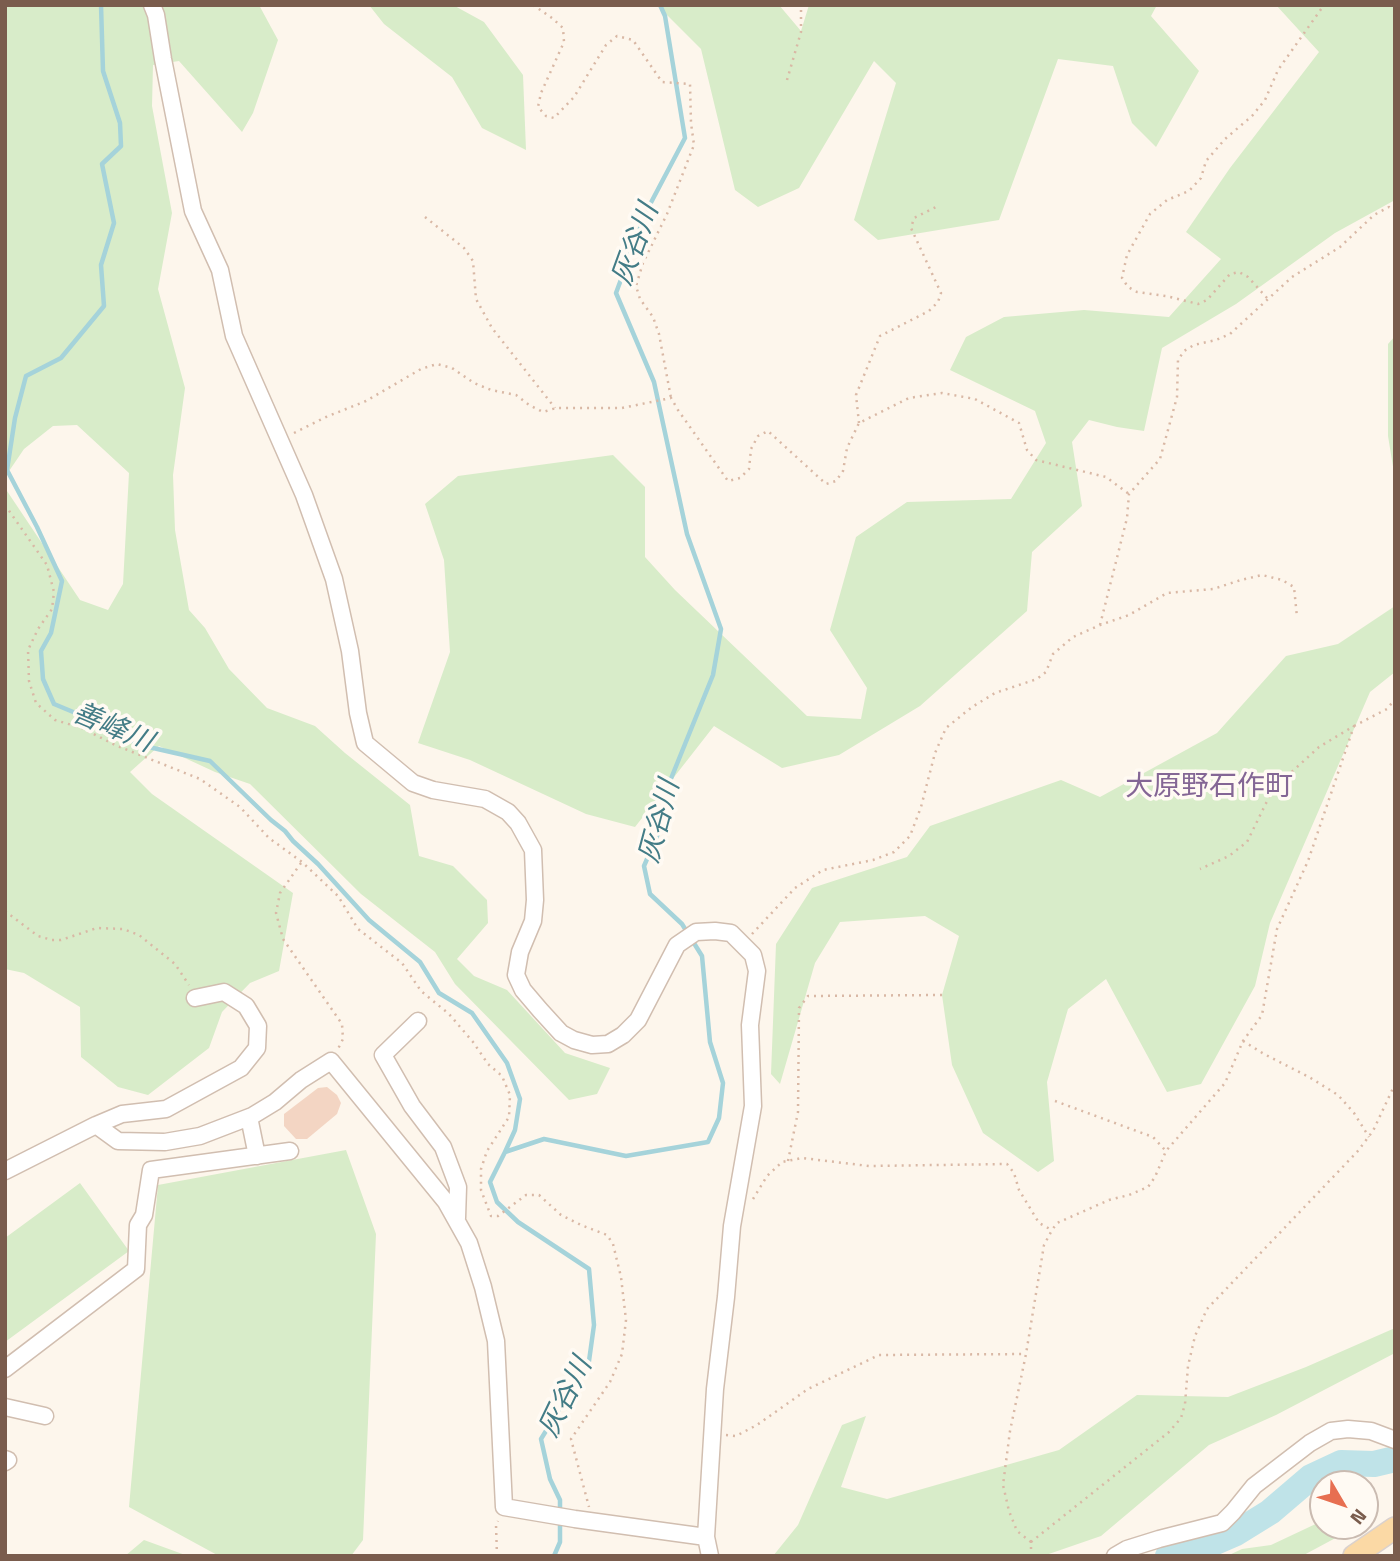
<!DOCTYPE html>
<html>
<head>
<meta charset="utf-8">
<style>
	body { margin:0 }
	#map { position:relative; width:1400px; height:1561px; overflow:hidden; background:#fdf6ec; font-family:"Titillium Web",sans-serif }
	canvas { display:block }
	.frame { position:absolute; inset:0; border:7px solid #7a5c4d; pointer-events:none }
	.north { position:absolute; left:1309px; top:1470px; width:70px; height:70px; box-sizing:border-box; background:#fffaf3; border:2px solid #cabbb1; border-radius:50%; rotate:129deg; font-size:19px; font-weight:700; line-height:28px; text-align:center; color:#7a5c4d }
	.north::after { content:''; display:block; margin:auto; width:24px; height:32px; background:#e76f51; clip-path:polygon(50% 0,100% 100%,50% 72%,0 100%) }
</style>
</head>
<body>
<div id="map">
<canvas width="1400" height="1561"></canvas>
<div class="frame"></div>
<div class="north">N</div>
</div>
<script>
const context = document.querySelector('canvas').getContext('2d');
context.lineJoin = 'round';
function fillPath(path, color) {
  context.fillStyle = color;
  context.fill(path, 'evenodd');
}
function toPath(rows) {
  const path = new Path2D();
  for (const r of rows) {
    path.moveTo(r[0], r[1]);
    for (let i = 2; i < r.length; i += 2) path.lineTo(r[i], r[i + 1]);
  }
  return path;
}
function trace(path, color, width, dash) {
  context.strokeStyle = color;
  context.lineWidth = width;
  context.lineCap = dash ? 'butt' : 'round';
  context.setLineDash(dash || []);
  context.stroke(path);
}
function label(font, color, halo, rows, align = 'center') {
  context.font = font + ' "Titillium Web","Noto Sans JP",sans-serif';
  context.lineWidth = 7;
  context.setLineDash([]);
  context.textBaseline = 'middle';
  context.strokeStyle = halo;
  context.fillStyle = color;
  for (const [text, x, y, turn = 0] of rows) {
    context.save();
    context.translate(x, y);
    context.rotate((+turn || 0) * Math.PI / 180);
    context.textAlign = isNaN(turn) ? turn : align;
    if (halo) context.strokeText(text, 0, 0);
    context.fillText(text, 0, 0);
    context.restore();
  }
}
fillPath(toPath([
	[5,5,259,5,278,40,253,113,242,132,179,61,153,65,152,106,172,213,158,289,185,388,173,475,175,530,189,610,205,628,229,669,267,708,315,726,345,753,410,805,419,856,453,866,487,900,488,923,457,959,474,976,507,990,565,1053,610,1068,597,1094,569,1100,455,984,435,952,361,894,250,784,215,772,159,746,130,772,152,794,293,893,279,971,250,983,222,1012,209,1048,148,1095,118,1087,81,1057,80,1007,24,973,5,969,5,488,80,600,108,610,123,584,129,473,77,425,53,426,24,449,5,477],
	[369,5,453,5,484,22,523,75,526,150,482,128,452,77,384,24],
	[657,5,779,5,801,31,809,5,1157,5,1151,16,1199,71,1156,147,1132,123,1113,66,1058,59,999,220,878,240,854,220,896,83,874,61,799,188,758,207,735,190,701,49],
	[1276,5,1395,5,1395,200,1335,233,1236,304,1162,348,1144,431,1117,427,1089,420,1072,442,1082,506,1032,552,1027,611,920,706,839,755,782,768,714,726,635,827,586,814,470,760,418,743,450,652,444,560,425,504,458,476,613,455,645,487,645,557,675,590,807,716,861,719,867,688,830,630,856,537,907,502,1011,499,1046,443,1035,411,950,370,966,337,1004,317,1084,310,1169,317,1221,259,1186,232,1230,168,1319,52],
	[1395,336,1395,479,1388,436,1388,344],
	[1395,606,1395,672,1370,692,1270,923,1255,986,1201,1084,1167,1092,1106,979,1068,1009,1047,1082,1054,1161,1038,1172,983,1133,952,1065,942,995,959,936,925,916,840,922,815,963,780,1084,771,1074,776,944,812,888,907,857,930,826,1061,780,1100,797,1217,733,1286,656,1338,644],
	[346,1150,376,1234,363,1540,351,1556,219,1556,129,1507,158,1185],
	[80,1183,129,1251,5,1342,5,1238],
	[1395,1328,1395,1353,1276,1415,1209,1445,1101,1536,1043,1556,773,1556,798,1525,842,1425,866,1416,841,1487,887,1499,1059,1450,1137,1395,1228,1397,1306,1367],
	[1322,1521,1323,1526,1356,1527,1302,1556,1227,1556,1242,1549,1271,1545],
	[144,1540,188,1556,125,1556]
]), '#d8ecc9');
trace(toPath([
	[101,5,103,71,120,123,121,146,102,164,114,223,101,265,104,306,61,358,26,376,15,418,7,470,37,527,62,581,51,633,41,651,43,679,54,704,90,719,140,745,210,761,271,820,285,831,293,841,318,864,369,920,420,962,439,993,472,1013,507,1063,520,1099,515,1130,505,1152],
	[560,1511,560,1500,550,1479,541,1439,589,1361,594,1325,589,1269,518,1222,497,1202,490,1182,505,1152,544,1139,626,1156,708,1142,719,1118,723,1083,710,1042,702,956,682,924,650,894,644,866,660,829,668,786,713,675,721,629,687,534,654,382,616,293,646,212,685,138,665,16,660,5],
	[554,1556,560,1542,560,1520]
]), '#a5d3da', 4.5);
trace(toPath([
	[1168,1556,1206,1546,1236,1533,1270,1512,1311,1477,1341,1463,1374,1464,1395,1459]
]), '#bfe3e8', 26);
fillPath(toPath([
	[327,1087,337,1095,341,1103,337,1114,307,1139,296,1139,284,1126,284,1114,318,1088]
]), '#f3d5c3');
const minor = toPath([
	[152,5,156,15,163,59,193,211,220,270,234,336,304,495,334,579,350,651,358,713,365,743,413,783,433,790,485,799,508,812,518,823,533,850,535,900,533,921,520,952,516,975,523,990,540,1010,561,1033,574,1040,592,1045,608,1044,623,1035,638,1020,677,945,696,932,715,931,731,933,753,955,757,971,750,1025,753,1106,732,1226,726,1297,715,1389,706,1537,710,1556],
	[418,1021,383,1055,412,1106,443,1147,458,1187,457,1218],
	[249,1117,257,1156],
	[96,1125,118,1141,165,1142,200,1136,252,1116,275,1102,301,1080,331,1061,446,1202,469,1243,483,1287,496,1341,504,1507,575,1519,706,1537],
	[5,1171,96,1125,122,1114,166,1109,241,1068,257,1048,258,1026,246,1006,224,992,195,998],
	[5,1369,136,1269,138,1225,144,1215,151,1170,290,1151],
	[5,1407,45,1416],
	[5,1459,8,1460,5,1462],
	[1115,1556,1127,1549,1159,1539,1222,1523,1233,1512,1254,1486,1310,1443,1331,1431,1348,1429,1371,1431,1395,1440]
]);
const major = toPath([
	[1354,1556,1395,1528]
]);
trace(minor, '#d1beb0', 19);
trace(major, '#dad1cd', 24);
trace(toPath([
	[533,5,552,18,563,28,564,42,541,93,538,107,546,116,554,118,574,97,606,45,617,36,633,40,662,82,690,84,691,123,694,145,667,214,643,263,636,286,640,299,653,317,659,334,671,398],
	[787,80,801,32,801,5],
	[425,217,464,248,473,261,476,299,492,328,555,408],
	[1267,298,1248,277,1239,272,1230,274,1207,300,1198,304,1166,296,1137,292,1128,287,1122,278,1127,255,1150,214,1167,200,1189,191,1201,178,1206,161,1225,139,1252,116,1265,100,1278,70,1324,5],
	[859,423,856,395,880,336,929,311,938,302,941,293,911,228,914,218,936,207],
	[294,433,326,417,366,401,421,369,437,364,452,368,474,383,491,390,516,395,529,405,543,412,556,408,622,408,671,398,678,410,728,481,740,478,749,469,751,449,758,436,768,431,826,484,836,481,843,471,847,448,859,423,909,398,942,393,975,399,1019,423,1027,450,1036,460,1106,477,1129,494],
	[5,505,47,565,54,592,52,609,38,629,28,650,29,681,36,703,55,720,82,728,115,745,200,779,240,807,269,838,302,862,338,896,358,929,402,963,421,991,449,1014,473,1042,488,1064,502,1076,510,1095,509,1117,487,1151,481,1169,481,1190,491,1216,498,1216,526,1195,539,1195,561,1215,581,1225,607,1235,613,1244,621,1277,626,1320,622,1354,610,1382,571,1439,589,1507],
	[1100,625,1127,518,1129,494,1160,459,1177,397,1178,360,1184,351,1194,345,1216,340,1230,334,1292,277,1340,247,1374,215,1389,207,1395,211],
	[1354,726,1387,709,1395,699],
	[301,863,280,893,276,913,283,939,342,1024,343,1039,338,1049],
	[5,911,38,936,52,940,61,940,97,928,123,929,139,935,175,964,189,985],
	[752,934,795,888,823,870,873,860,894,852,910,836,921,807,935,753,946,728,972,707,995,693,1037,679,1046,672,1053,654,1073,637,1100,625,1129,615,1167,593,1213,589,1241,580,1262,575,1282,580,1294,587,1297,617],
	[1243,1041,1264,1054,1309,1077,1338,1095,1354,1113,1369,1137],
	[1055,1101,1153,1137,1165,1150],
	[788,1161,798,1112,799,1008,808,996,942,995],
	[753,1199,767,1176,782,1162,802,1158,869,1166,1007,1164,1014,1173,1019,1190,1039,1223,1050,1229],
	[726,1435,736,1436,757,1425,808,1389,879,1355,1026,1354],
	[1031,1542,1017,1531,1009,1511,1003,1485,1010,1431,1026,1354,1044,1245,1052,1230,1057,1223,1109,1200,1129,1195,1148,1187,1155,1177,1166,1151,1225,1083,1243,1041,1262,1015,1277,929,1308,861,1354,726,1319,747,1273,789,1247,842,1229,856,1200,869],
	[497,1556,496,1525,498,1521],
	[1031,1556,1031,1542,1169,1432,1181,1418,1185,1404,1188,1366,1195,1336,1207,1309,1357,1152,1373,1131,1395,1084]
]), '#d9b8a5', 2.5, [2, 5]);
trace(minor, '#fff', 16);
trace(major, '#fbd9a5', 21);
label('italic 28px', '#437c86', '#fffaf3', [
	["灰谷川",637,245,-70],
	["善峰川",112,729,23],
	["灰谷川",661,822,-75],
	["灰谷川",567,1398,-64]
]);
label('28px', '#846695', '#fffaf3', [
	["大原野石作町",1209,788]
]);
</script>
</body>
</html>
